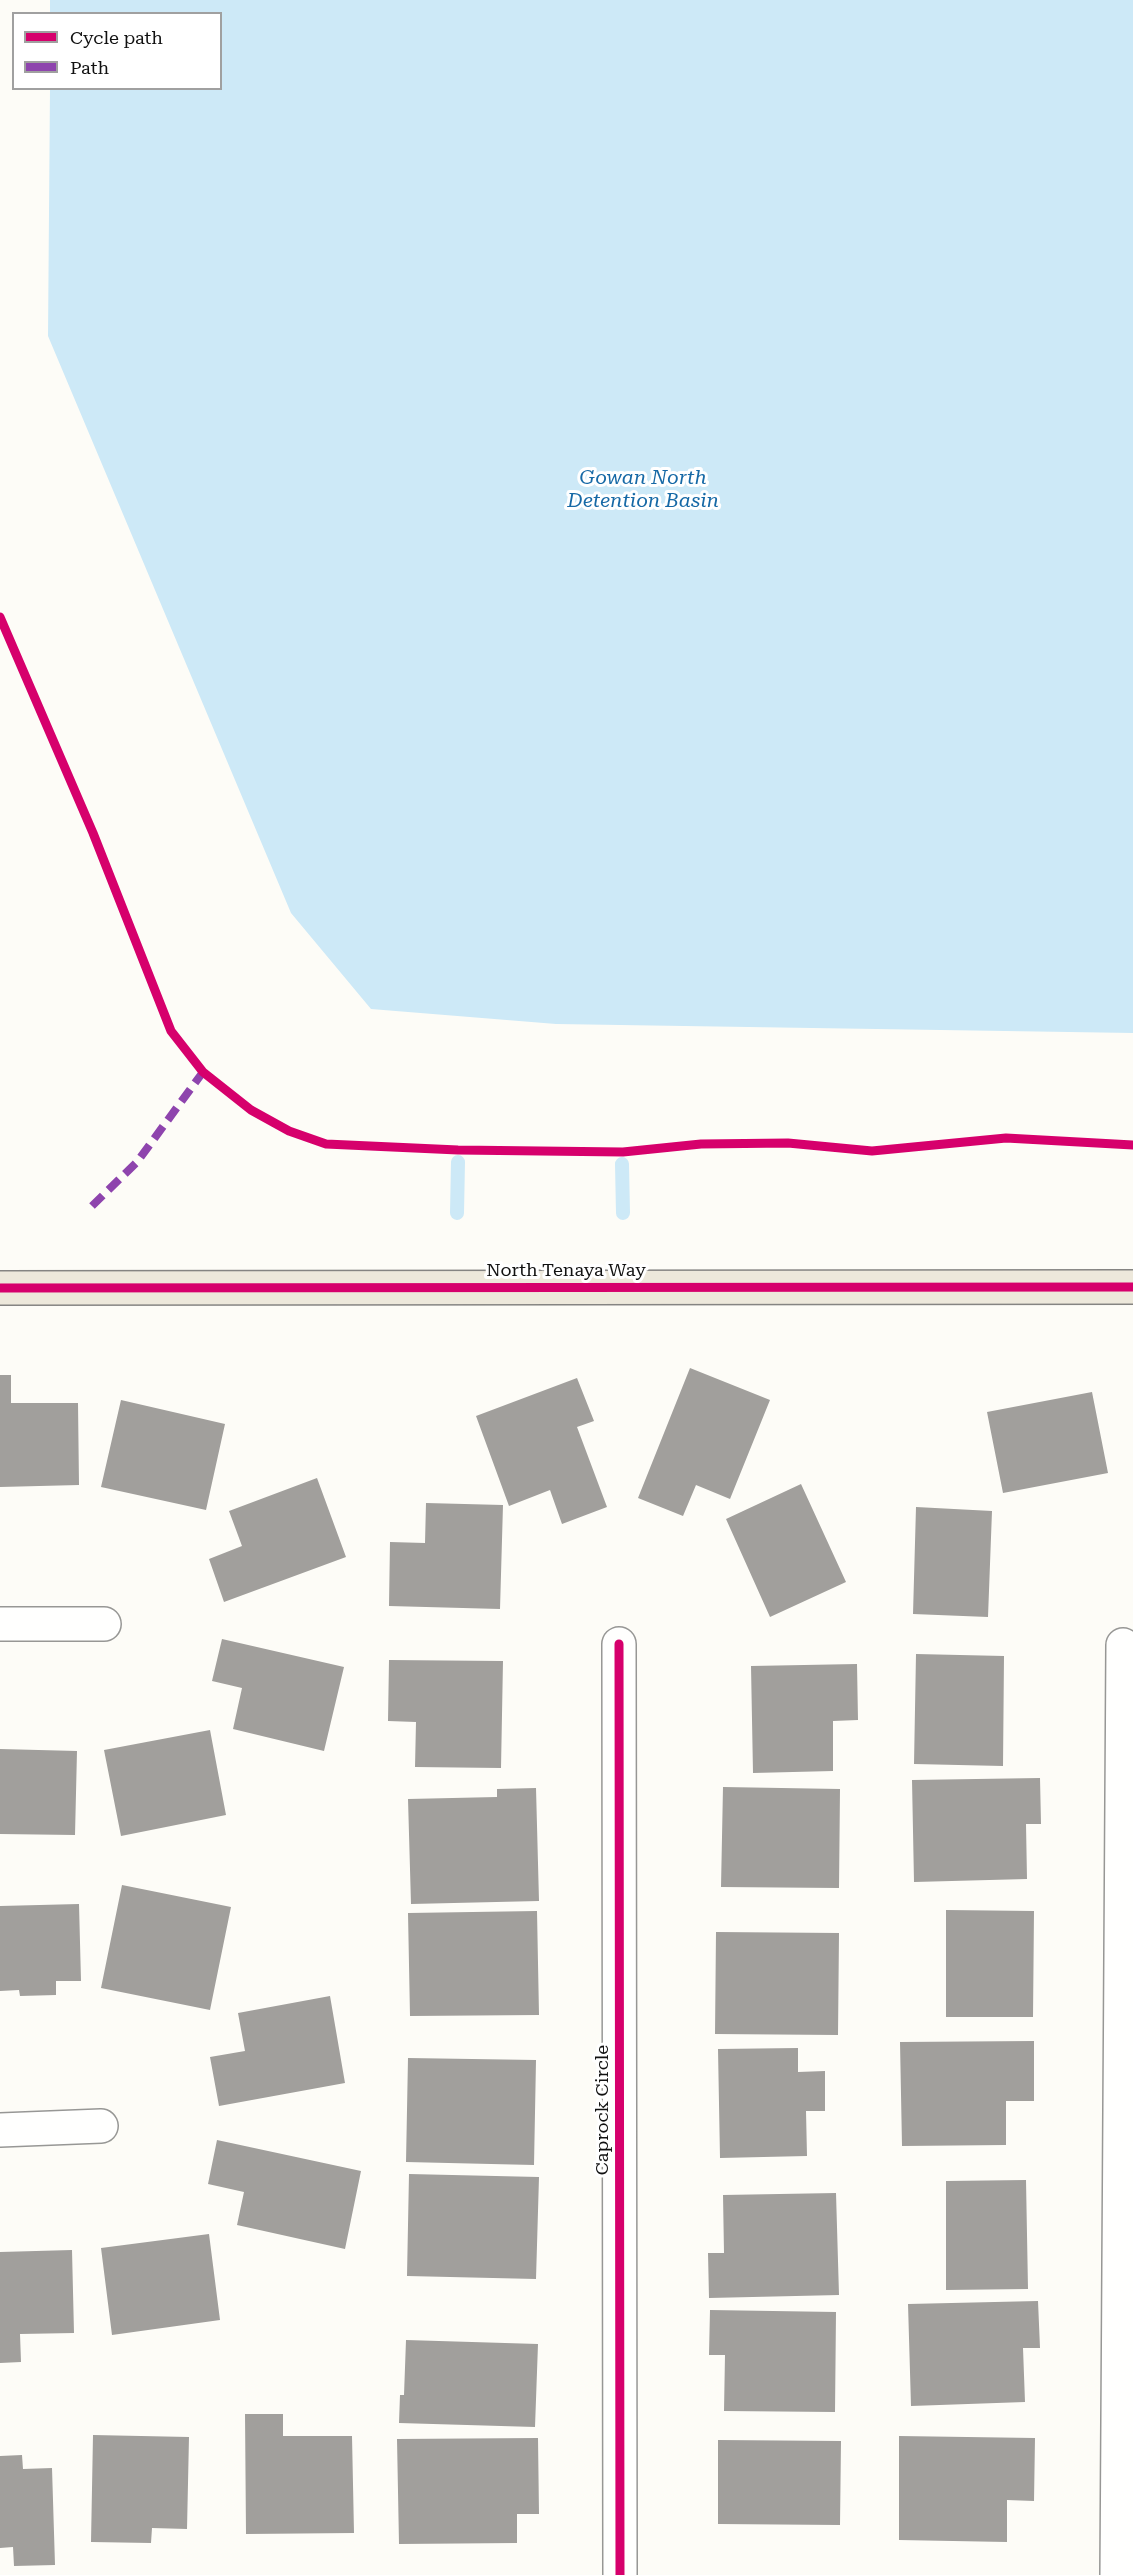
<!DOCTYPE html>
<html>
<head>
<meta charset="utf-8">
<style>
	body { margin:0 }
	#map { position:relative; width:1133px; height:2575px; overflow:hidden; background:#fdfcf7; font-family:"Roboto Serif",serif }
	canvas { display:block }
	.legend { position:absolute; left:12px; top:12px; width:210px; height:78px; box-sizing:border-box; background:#fff; border:2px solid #a0a0a0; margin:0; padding:8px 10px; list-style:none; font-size:18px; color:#111 }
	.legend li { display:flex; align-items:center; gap:12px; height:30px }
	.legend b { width:30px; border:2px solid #a0a0a0 }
</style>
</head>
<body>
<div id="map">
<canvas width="1133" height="2575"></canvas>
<ul class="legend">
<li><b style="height:8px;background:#d6006c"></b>Cycle path</li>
<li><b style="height:8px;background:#8e44ad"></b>Path</li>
</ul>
</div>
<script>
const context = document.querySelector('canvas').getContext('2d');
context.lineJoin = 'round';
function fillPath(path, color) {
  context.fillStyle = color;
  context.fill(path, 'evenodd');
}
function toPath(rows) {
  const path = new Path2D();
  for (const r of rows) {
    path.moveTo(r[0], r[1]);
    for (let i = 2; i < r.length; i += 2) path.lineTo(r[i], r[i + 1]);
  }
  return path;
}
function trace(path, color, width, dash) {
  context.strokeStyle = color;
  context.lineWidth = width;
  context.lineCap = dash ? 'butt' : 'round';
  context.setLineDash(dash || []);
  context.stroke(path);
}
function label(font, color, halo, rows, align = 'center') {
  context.font = font + ' "Roboto Serif",serif';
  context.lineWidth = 6;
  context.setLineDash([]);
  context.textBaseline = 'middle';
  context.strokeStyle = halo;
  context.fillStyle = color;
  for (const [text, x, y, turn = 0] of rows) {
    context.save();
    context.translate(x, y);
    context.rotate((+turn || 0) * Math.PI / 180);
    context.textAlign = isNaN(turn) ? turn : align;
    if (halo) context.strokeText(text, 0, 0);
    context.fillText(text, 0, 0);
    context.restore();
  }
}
fillPath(toPath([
	[50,0,1133,0,1133,1033,556,1024,371,1009,291,913,48,336,50,89,220,88,220,14,50,13]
]), '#cde9f7');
trace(toPath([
	[622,1164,623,1213],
	[457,1213,458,1162]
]), '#cde9f7', 14);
fillPath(toPath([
	[690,1368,770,1400,730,1499,696,1485,683,1516,638,1498],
	[0,1375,11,1375,11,1403,78,1403,79,1485,0,1487],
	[577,1378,594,1421,577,1427,607,1507,562,1524,550,1490,509,1506,476,1416],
	[1092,1392,1108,1473,1003,1493,987,1412],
	[121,1400,225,1424,206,1510,101,1487],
	[317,1478,346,1557,224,1602,209,1559,242,1546,229,1511],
	[801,1484,846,1582,770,1617,726,1519],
	[426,1503,503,1505,500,1609,389,1606,390,1542,425,1543],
	[916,1507,992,1511,988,1617,913,1614],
	[222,1639,344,1667,324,1751,233,1729,242,1688,212,1681],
	[916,1654,1004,1656,1003,1766,914,1764],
	[389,1660,503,1661,501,1768,415,1767,416,1722,388,1721],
	[857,1664,858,1720,833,1721,833,1771,753,1773,751,1666],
	[210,1730,226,1815,121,1836,104,1750],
	[0,1749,77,1751,75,1835,0,1834],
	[1040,1778,1041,1824,1026,1824,1027,1879,914,1882,912,1780],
	[723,1787,840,1789,839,1888,721,1887],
	[536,1788,539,1901,411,1904,408,1799,497,1797,497,1789],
	[122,1885,231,1907,210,2010,101,1988],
	[79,1904,81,1981,56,1981,56,1995,20,1996,19,1990,0,1991,0,1906],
	[946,1910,1034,1911,1033,2017,946,2017],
	[537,1911,539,2015,410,2016,408,1913],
	[716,1932,839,1933,838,2035,715,2034],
	[330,1996,345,2083,219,2106,210,2057,245,2051,238,2013],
	[1034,2041,1034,2101,1006,2101,1006,2145,902,2146,900,2042],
	[798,2048,798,2072,825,2071,825,2111,806,2111,807,2156,720,2158,718,2049],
	[408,2058,536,2060,534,2165,406,2162],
	[217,2140,361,2171,345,2249,237,2225,244,2192,208,2184],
	[409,2174,539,2177,536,2279,407,2276],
	[1026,2180,1028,2289,946,2290,946,2181],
	[836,2193,839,2295,709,2298,708,2253,724,2253,723,2195],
	[209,2234,220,2320,112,2335,101,2248],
	[72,2250,74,2333,20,2334,21,2362,0,2363,0,2252],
	[1038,2301,1040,2348,1023,2348,1025,2402,911,2406,908,2304],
	[710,2310,836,2312,835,2412,724,2411,725,2355,709,2355],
	[406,2340,538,2344,535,2427,399,2423,400,2395,404,2395],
	[245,2414,283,2414,283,2436,352,2436,354,2533,246,2534],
	[93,2435,189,2437,187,2529,152,2528,151,2543,91,2542],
	[899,2436,1035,2438,1034,2501,1007,2500,1007,2542,899,2540],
	[538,2438,539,2514,517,2514,517,2543,399,2544,397,2439],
	[718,2440,841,2441,840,2525,718,2524],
	[22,2455,23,2469,52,2468,55,2565,14,2566,13,2547,0,2548,0,2456]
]), '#a19f9c');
const minor = toPath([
	[0,1624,104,1624],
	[619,1644,620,2575],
	[0,2130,101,2126],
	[1117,2575,1123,1645]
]);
const major = toPath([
	[0,1288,1133,1287]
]);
trace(minor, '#979795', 36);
trace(major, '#858482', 36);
trace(minor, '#fffffe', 33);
trace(major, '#ede8db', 33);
trace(toPath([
	[92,1206,137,1162,203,1072]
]), '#8e44ad', 8, [15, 8]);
trace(toPath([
	[0,617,93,833,171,1031,203,1072,251,1110,289,1131,326,1144,458,1150,623,1152,701,1144,788,1143,872,1151,1006,1138,1133,1145],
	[0,1288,1133,1287],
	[619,1644,620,2575]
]), '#d6006c', 9);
label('18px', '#111', '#fff', [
	["North Tenaya Way",566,1271],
	["Caprock Circle",603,2110,-90]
]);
label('italic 20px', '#1669a6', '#fff', [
	["Gowan North",643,478],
	["Detention Basin",643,501]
]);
</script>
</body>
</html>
